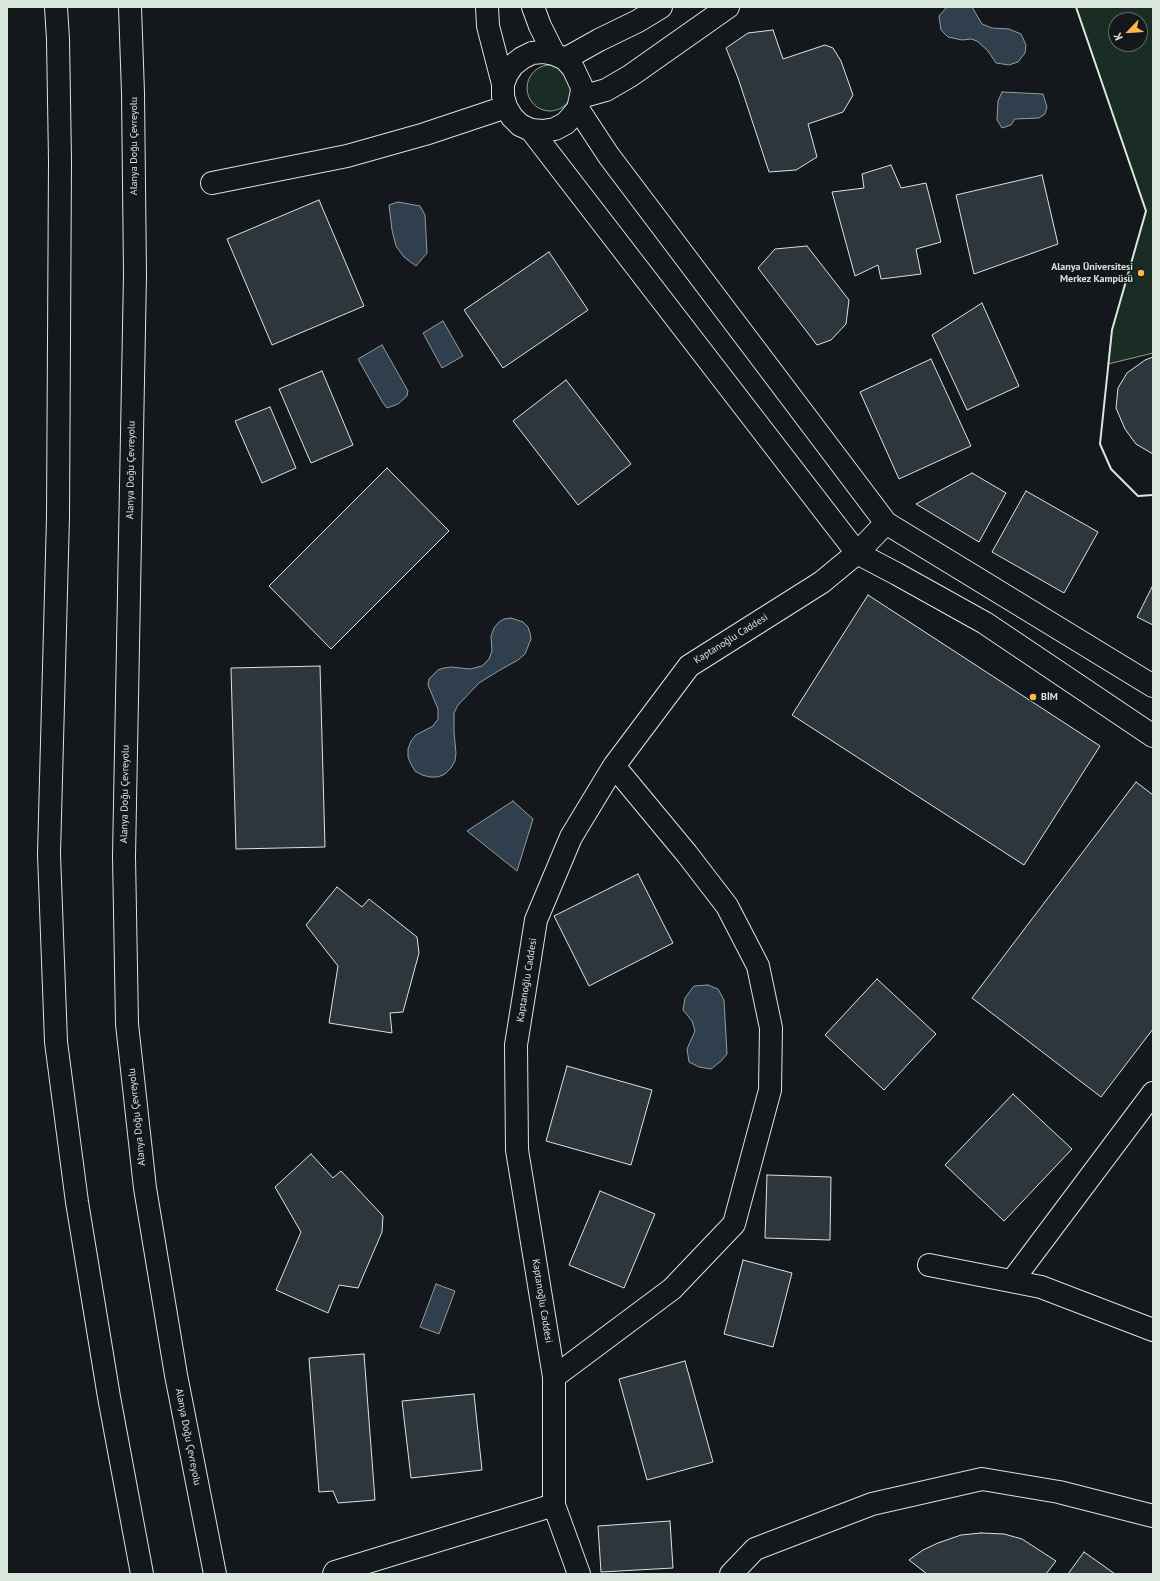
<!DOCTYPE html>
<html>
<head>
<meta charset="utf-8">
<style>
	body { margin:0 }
	#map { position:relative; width:1160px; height:1581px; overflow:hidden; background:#14181c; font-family:"PT Sans",sans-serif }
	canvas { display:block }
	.frame { position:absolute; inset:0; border:8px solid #d8e6dc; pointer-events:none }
	.north { position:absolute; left:1108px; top:12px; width:40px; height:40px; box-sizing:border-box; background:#14181c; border:1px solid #626a69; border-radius:50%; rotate:245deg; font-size:11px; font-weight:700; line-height:16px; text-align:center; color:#d8e6dc }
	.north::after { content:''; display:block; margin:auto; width:14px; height:18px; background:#ffb74d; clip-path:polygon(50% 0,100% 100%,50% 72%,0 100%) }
</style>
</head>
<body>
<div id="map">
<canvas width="1160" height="1581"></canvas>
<div class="frame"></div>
<div class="north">K</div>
</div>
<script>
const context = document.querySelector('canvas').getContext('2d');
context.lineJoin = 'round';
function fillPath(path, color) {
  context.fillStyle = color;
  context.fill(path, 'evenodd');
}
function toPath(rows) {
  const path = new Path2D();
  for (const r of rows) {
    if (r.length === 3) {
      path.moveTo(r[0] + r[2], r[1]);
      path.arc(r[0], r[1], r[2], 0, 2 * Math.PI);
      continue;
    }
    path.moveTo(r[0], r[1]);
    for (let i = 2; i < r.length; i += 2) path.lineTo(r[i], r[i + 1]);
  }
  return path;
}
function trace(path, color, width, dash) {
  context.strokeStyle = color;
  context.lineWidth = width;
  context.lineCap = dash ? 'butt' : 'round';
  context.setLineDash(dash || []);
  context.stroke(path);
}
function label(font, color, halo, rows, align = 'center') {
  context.font = font + ' "PT Sans",sans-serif';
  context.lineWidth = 3;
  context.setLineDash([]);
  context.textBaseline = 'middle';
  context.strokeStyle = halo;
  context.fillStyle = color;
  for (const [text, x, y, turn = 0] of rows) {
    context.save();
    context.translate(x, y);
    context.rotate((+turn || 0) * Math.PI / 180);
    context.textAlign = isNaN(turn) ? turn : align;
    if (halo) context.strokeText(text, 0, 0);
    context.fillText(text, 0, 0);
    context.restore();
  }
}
const green = toPath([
	[1076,7,1153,7,1153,353,1108,364,1112,330,1146,211,1076,7],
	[1116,20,1140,20,1140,44,1116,44,1116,20],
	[550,88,23]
]);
fillPath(green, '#1a2d24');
trace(green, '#939e99', 1);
const water = toPath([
	[947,7,972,7,982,24,992,28,1009,29,1021,34,1026,45,1025,53,1021,58,1018,62,1009,65,996,63,988,51,977,41,971,39,962,40,948,37,941,30,939,16,947,7],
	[1002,92,1043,94,1047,107,1045,114,1039,118,1015,119,1011,125,1002,128,997,120,998,101,1002,92],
	[398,202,420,206,425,215,427,253,416,266,404,257,396,246,392,230,389,205,398,202],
	[443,321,463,356,442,368,423,333,443,321],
	[382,345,408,391,407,396,398,404,387,408,383,403,358,359,382,345],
	[511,618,523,622,528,627,530,633,531,639,525,654,518,660,500,670,479,683,458,705,454,713,454,732,456,753,455,761,451,768,445,774,438,777,430,777,422,775,415,771,411,764,408,757,408,749,411,741,416,735,433,726,438,719,438,709,428,685,429,679,438,670,444,668,451,667,470,669,482,666,489,659,492,651,491,636,494,628,499,622,504,619,511,618],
	[513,801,533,819,517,871,467,831,513,801],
	[708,985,718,989,724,1000,727,1054,721,1061,711,1069,699,1067,689,1062,687,1049,695,1031,692,1021,683,1010,685,998,694,986,708,985],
	[436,1284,455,1291,439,1334,420,1327,436,1284]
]);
fillPath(water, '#2f3f4d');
trace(water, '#939e99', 1);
const building = toPath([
	[773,30,783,59,825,45,833,48,841,61,853,95,843,112,808,124,817,157,796,170,769,172,738,78,726,48,748,33,773,30],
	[891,165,901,188,926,183,941,242,916,249,921,274,881,279,878,265,855,276,832,192,864,188,862,174,891,165],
	[1042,175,1058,244,974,274,956,195,1042,175],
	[319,200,364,306,272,345,227,239,319,200],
	[807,246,849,300,846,324,831,340,817,345,758,268,775,249,807,246],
	[549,252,588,310,503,368,464,310,549,252],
	[982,303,1019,386,967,410,932,335,982,303],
	[1153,357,1153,454,1136,444,1125,429,1116,408,1118,388,1127,373,1145,360,1153,357],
	[931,359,971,446,899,479,860,392,931,359],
	[322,371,353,445,311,463,279,389,322,371],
	[566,380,631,464,578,505,513,421,566,380],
	[270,407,296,468,262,483,235,421,270,407],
	[387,468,449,531,331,649,269,586,387,468],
	[972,473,1006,493,979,542,916,504,972,473],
	[1026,491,1098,532,1064,593,992,552,1026,491],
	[1153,585,1153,625,1137,617,1153,585],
	[868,595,1100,746,1024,865,792,715,868,595],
	[320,666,325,847,236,849,231,668,320,666],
	[1136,782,1153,795,1153,1029,1101,1097,972,998,1136,782],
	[638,874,673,943,589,986,554,916,638,874],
	[337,887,362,907,369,899,417,937,419,953,403,1012,390,1013,392,1033,329,1023,338,966,306,925,337,887],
	[877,979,936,1034,884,1090,825,1035,877,979],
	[567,1066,652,1090,631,1165,546,1141,567,1066],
	[1013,1094,1072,1149,1004,1221,945,1165,1013,1094],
	[311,1154,333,1178,341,1171,383,1216,382,1232,358,1288,339,1285,328,1313,276,1290,301,1232,275,1187,311,1154],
	[767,1175,831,1177,830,1240,765,1238,767,1175],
	[600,1191,655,1214,624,1288,569,1265,600,1191],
	[743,1260,792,1273,773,1347,724,1334,743,1260],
	[364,1354,375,1500,338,1503,333,1491,319,1492,309,1358,364,1354],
	[685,1361,713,1462,647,1480,619,1379,685,1361],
	[474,1394,482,1470,411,1478,402,1401,474,1394],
	[670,1521,673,1568,601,1572,598,1526,670,1521],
	[981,1533,1004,1534,1022,1539,1056,1561,1046,1574,927,1574,909,1560,923,1550,938,1543,961,1535,981,1533],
	[1084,1552,1115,1574,1068,1574,1084,1552]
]);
fillPath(building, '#2c363c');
trace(building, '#d8e6dc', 1);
const street = toPath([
	[487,7,488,26,503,84],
	[533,7,540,26,554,54,565,59,573,68,581,85,582,91,578,109,566,123,555,129,543,131,531,130,520,125,512,117,506,107,503,96,503,84,507,74,513,65,522,58,532,53,543,52,554,54],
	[565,59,599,40,638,21,661,7],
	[581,97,606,90,630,76,728,7],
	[578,109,609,156,886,523,1153,686],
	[531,130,857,553,897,574,985,623,1153,736],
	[212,183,347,156,425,134,506,107],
	[929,1265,1041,1287,1153,1330],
	[1012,1281,1153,1093],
	[554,1377,672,1289,734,1224,770,1090,771,1028,758,966,727,906,687,854,614,766],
	[334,1574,335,1572,554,1505],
	[579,1574,554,1505,554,1377,517,1150,516,1045,536,920,571,837,614,766,689,666,822,582,857,553,886,523],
	[731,1574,755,1549,872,1504,982,1479,1059,1492,1153,1516]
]);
const highway = toPath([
	[56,7,58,39,60,161,58,517,49,854,56,1042,77,1202,109,1397,142,1574],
	[130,7,133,93,135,275,124,856,127,1024,145,1188,176,1375,215,1574]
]);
trace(street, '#d8e6dc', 24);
trace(highway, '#d8e6dc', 24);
trace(street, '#14181c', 22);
trace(highway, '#14181c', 22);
trace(toPath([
	[1076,7,1146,211,1112,330,1100,444,1111,469,1138,496,1153,495]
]), '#d8e6dc', 2);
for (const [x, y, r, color] of [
	[1141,273,4,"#ffb74d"],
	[1033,697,4,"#ffb74d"]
]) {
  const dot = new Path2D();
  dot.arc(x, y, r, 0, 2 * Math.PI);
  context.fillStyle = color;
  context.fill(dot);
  trace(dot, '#14181c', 1.5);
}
label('10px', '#d8e6dc', '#14181c', [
	["Alanya Doğu Çevreyolu",134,146,-90],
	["Alanya Doğu Çevreyolu",131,470,-89],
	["Kaptanoğlu Caddesi",731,639,-32],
	["Alanya Doğu Çevreyolu",125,794,-89],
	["Kaptanoğlu Caddesi",527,980,-81],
	["Alanya Doğu Çevreyolu",137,1117,-96],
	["Kaptanoğlu Caddesi",542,1301,81],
	["Alanya Doğu Çevreyolu",188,1437,79]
]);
label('bold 10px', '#d8e6dc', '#14181c', [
	["Alanya Üniversitesi",1133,267],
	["Merkez Kampüsü",1133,279],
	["BİM",1041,697,"left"]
], 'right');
</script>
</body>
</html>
